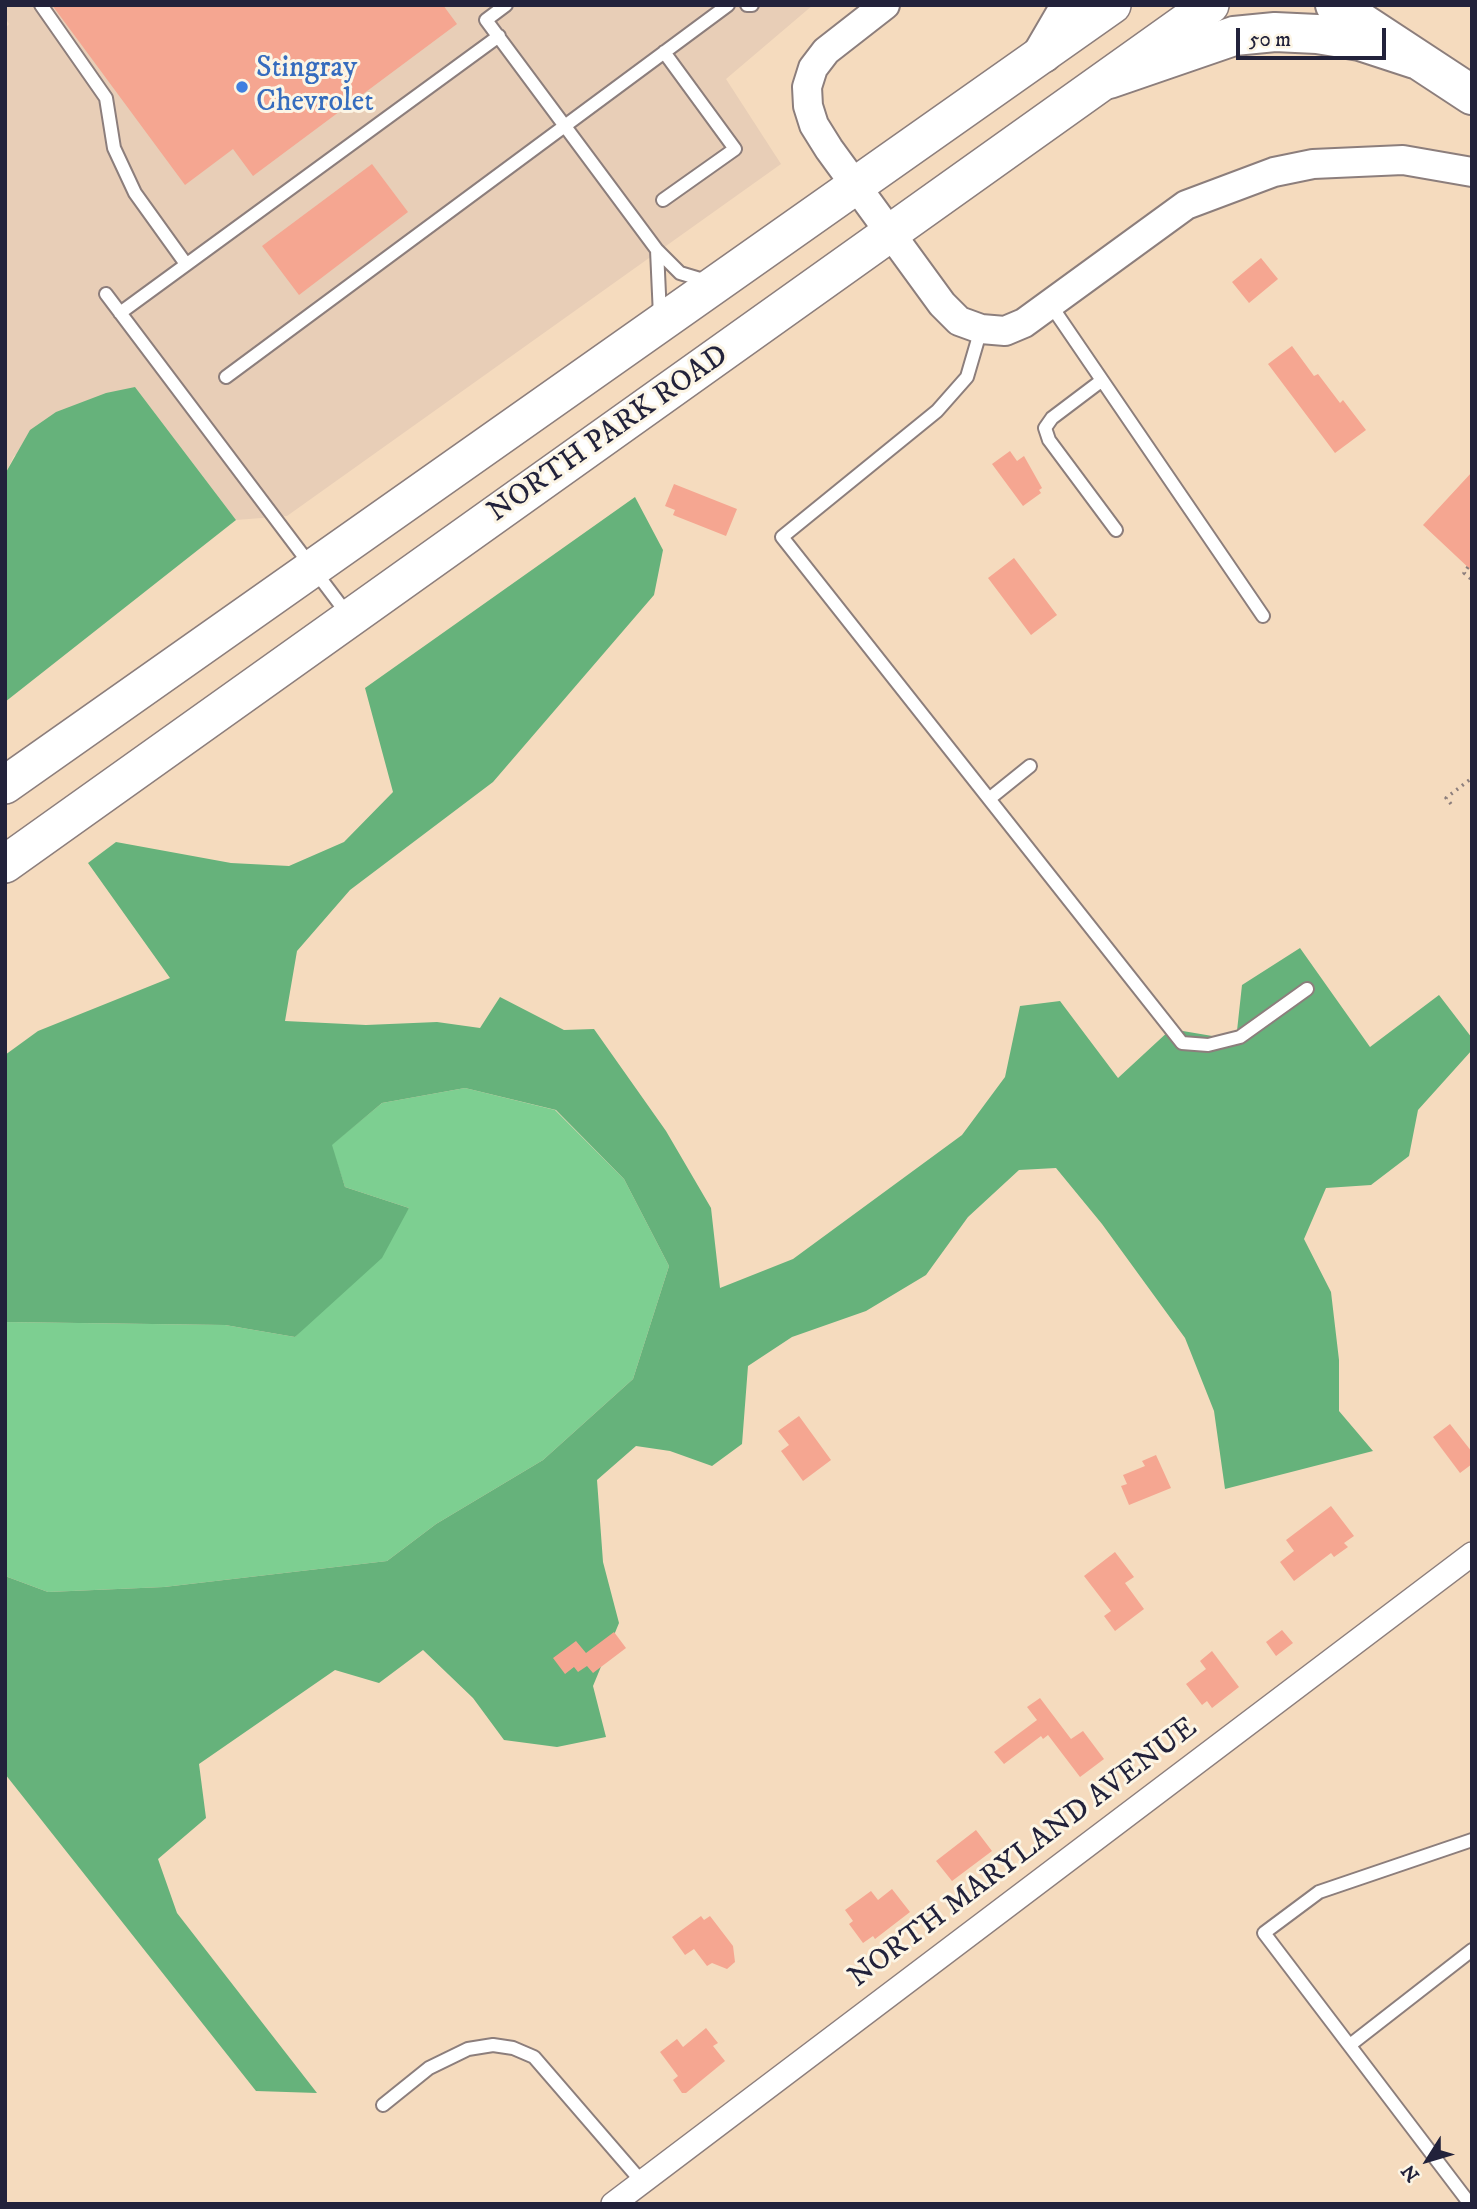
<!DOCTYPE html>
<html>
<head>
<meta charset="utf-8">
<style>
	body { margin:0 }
	#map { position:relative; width:1477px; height:2209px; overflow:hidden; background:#f5dbbe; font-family:"IM FELL DW Pica",serif }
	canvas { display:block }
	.frame { position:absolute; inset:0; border:7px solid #22223b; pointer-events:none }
	.north { position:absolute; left:1393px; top:2125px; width:70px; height:70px; -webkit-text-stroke:5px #fcf5e5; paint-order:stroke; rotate:233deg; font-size:19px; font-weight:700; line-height:28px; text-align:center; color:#22223b }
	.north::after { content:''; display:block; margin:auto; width:24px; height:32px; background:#22223b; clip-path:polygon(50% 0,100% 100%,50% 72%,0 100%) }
	.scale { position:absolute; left:1236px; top:28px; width:150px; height:32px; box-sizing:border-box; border:4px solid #22223b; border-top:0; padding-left:9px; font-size:21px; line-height:24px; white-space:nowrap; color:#22223b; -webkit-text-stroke:5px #fcf5e5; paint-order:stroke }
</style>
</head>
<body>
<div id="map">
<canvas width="1477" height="2209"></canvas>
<div class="frame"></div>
<div class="north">N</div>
<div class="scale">50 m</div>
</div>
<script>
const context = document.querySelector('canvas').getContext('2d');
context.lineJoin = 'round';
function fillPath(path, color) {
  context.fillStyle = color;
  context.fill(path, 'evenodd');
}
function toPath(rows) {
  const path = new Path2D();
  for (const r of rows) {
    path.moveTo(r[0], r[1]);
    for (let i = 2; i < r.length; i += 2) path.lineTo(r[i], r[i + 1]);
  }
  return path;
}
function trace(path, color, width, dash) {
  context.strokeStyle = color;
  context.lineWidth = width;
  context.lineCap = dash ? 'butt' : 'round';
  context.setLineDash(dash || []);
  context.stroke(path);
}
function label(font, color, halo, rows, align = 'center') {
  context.font = font + ' "IM FELL DW Pica",serif';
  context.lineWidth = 6;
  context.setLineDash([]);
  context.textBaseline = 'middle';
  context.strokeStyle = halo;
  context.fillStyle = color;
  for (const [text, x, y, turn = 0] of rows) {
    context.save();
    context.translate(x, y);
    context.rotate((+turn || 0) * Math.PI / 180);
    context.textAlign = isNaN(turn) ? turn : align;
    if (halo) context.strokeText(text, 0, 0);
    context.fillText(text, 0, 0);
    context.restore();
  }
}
fillPath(toPath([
	[5,5,813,5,726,79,781,164,287,516,236,520,135,387,14,456,5,474,5,29,9,24,5,18]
]), '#e8ceb7');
fillPath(toPath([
	[465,1088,555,1110,624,1179,669,1266,633,1379,543,1460,436,1524,387,1561,164,1587,48,1592,5,1576,5,1322,225,1325,295,1337,409,1208,345,1187,331,1145,382,1103]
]), '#7dcf91');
fillPath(toPath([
	[135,387,236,520,5,702,5,474,30,430,56,412,106,393],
	[635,497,663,550,654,595,493,782,350,890,297,951,285,1021,366,1025,437,1022,480,1028,500,997,564,1030,594,1029,666,1131,711,1208,720,1288,793,1259,962,1135,1005,1077,1020,1006,1060,1001,1118,1078,1171,1029,1236,1040,1242,985,1300,948,1370,1047,1439,995,1472,1038,1472,1050,1418,1110,1409,1156,1371,1185,1326,1188,1304,1239,1331,1292,1339,1360,1339,1411,1373,1451,1225,1489,1214,1411,1185,1338,1102,1224,1056,1168,1019,1170,968,1217,926,1275,866,1311,792,1337,748,1366,742,1444,712,1466,670,1451,636,1446,597,1480,603,1562,619,1623,593,1686,606,1737,557,1747,504,1740,473,1698,423,1650,379,1683,335,1670,199,1764,206,1818,158,1859,177,1913,317,2093,256,2091,5,1774,5,1576,48,1592,164,1587,387,1561,436,1524,543,1460,633,1379,669,1266,624,1179,556,1110,465,1088,382,1103,332,1145,345,1187,409,1208,382,1258,295,1337,225,1325,5,1322,5,1055,38,1031,170,978,88,863,116,842,231,863,289,866,344,842,393,792,365,688]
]), '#66b27b');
fillPath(toPath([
	[52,5,443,5,457,24,253,176,233,149,185,185],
	[372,164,408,212,299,295,262,246],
	[1261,258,1278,279,1249,303,1232,282],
	[1292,346,1314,376,1318,374,1340,403,1343,400,1366,430,1335,453,1268,364],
	[1010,451,1017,461,1024,456,1042,488,1039,490,1041,493,1023,506,992,464],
	[1472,472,1472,571,1423,525],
	[674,484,737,509,726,536,673,515,675,510,665,506],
	[1014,558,1057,615,1031,635,988,578],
	[799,1416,831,1460,803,1481,781,1451,789,1445,778,1431],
	[1450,1424,1472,1452,1472,1464,1460,1473,1433,1437],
	[1156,1455,1171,1488,1129,1505,1121,1486,1127,1484,1123,1475,1145,1466,1142,1461],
	[1331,1506,1354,1536,1344,1543,1348,1547,1334,1557,1331,1553,1294,1581,1280,1562,1294,1551,1286,1540],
	[1115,1552,1134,1577,1125,1583,1144,1609,1115,1631,1104,1616,1111,1611,1084,1576],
	[1282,1630,1293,1643,1276,1656,1266,1642],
	[614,1632,626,1648,593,1673,587,1666,578,1672,574,1667,565,1674,553,1658,576,1641,586,1653],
	[1212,1651,1239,1687,1212,1708,1207,1701,1202,1705,1186,1684,1206,1669,1200,1661],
	[1040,1698,1071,1739,1083,1731,1104,1759,1080,1777,1048,1735,1043,1739,1041,1736,1004,1764,994,1752,1037,1720,1027,1707],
	[976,1830,992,1851,952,1881,936,1861],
	[892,1889,910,1912,875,1939,873,1936,863,1943,849,1924,853,1921,845,1910,871,1891,878,1900],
	[701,1916,704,1920,710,1916,733,1946,735,1962,727,1969,712,1963,707,1966,694,1949,685,1955,672,1937],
	[706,2028,718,2043,713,2046,725,2061,686,2093,682,2093,673,2080,678,2076,660,2052,677,2039,683,2047]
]), '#f5a691');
const service = toPath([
	[41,5,106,98,114,148,135,193,186,264],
	[506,5,486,20,657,250,680,273,710,282],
	[747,5,752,5],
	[663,200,735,149,664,52],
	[657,250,660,316],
	[106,294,348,615],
	[1050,304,1263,616],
	[120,313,499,36],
	[981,329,967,377,937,411,782,537,1182,1043,1208,1045,1240,1037,1307,989],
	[226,377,728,5],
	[1101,381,1052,418,1045,428,1049,440,1116,530],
	[989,799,1030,766],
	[1350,2045,1472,1950],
	[383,2105,429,2068,468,2049,493,2045,513,2048,534,2057,642,2182],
	[1470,2204,1264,1933,1319,1892,1472,1840]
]);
const minor = toPath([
	[613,2204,1472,1554]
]);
const tertiary = toPath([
	[885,5,826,51,813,68,807,87,808,106,814,125,829,149,942,304,959,321,981,329,1005,331,1024,323,1186,205,1274,172,1313,164,1403,160,1472,172]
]);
const primary = toPath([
	[5,785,1112,5],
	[5,864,1210,5]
]);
const motorway = toPath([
	[1335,5,1472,95],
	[1043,53,1071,5],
	[1109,79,1234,36,1275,32,1317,34,1360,41,1415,59]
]);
trace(service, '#8c7e7c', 16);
trace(minor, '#8c7e7c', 26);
trace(tertiary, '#8c7e7c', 32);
trace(primary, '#8c7e7c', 40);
trace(motorway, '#8c7e7c', 42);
trace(toPath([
	[1468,567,1464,573,1472,580],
	[1451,804,1446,798,1472,778]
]), '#8c7e7c', 3.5, [2, 5]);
trace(service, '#fff', 12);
trace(minor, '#fff', 23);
trace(tertiary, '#fff', 28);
trace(primary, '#fff', 37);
trace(motorway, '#fff', 38);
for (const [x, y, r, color] of [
	[242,87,7,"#3f7fe0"]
]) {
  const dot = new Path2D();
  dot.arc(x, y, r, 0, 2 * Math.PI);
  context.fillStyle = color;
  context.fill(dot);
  trace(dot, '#fcf5e5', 2.5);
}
label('30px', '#366cbe', '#fcf5e5', [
	["Stingray",256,70],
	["Chevrolet",256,104]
], 'left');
label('30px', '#22223b', '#fcf5e5', [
	["NORTH PARK ROAD",609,435,-35],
	["NORTH MARYLAND AVENUE",1024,1854,-37]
]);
</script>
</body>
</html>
